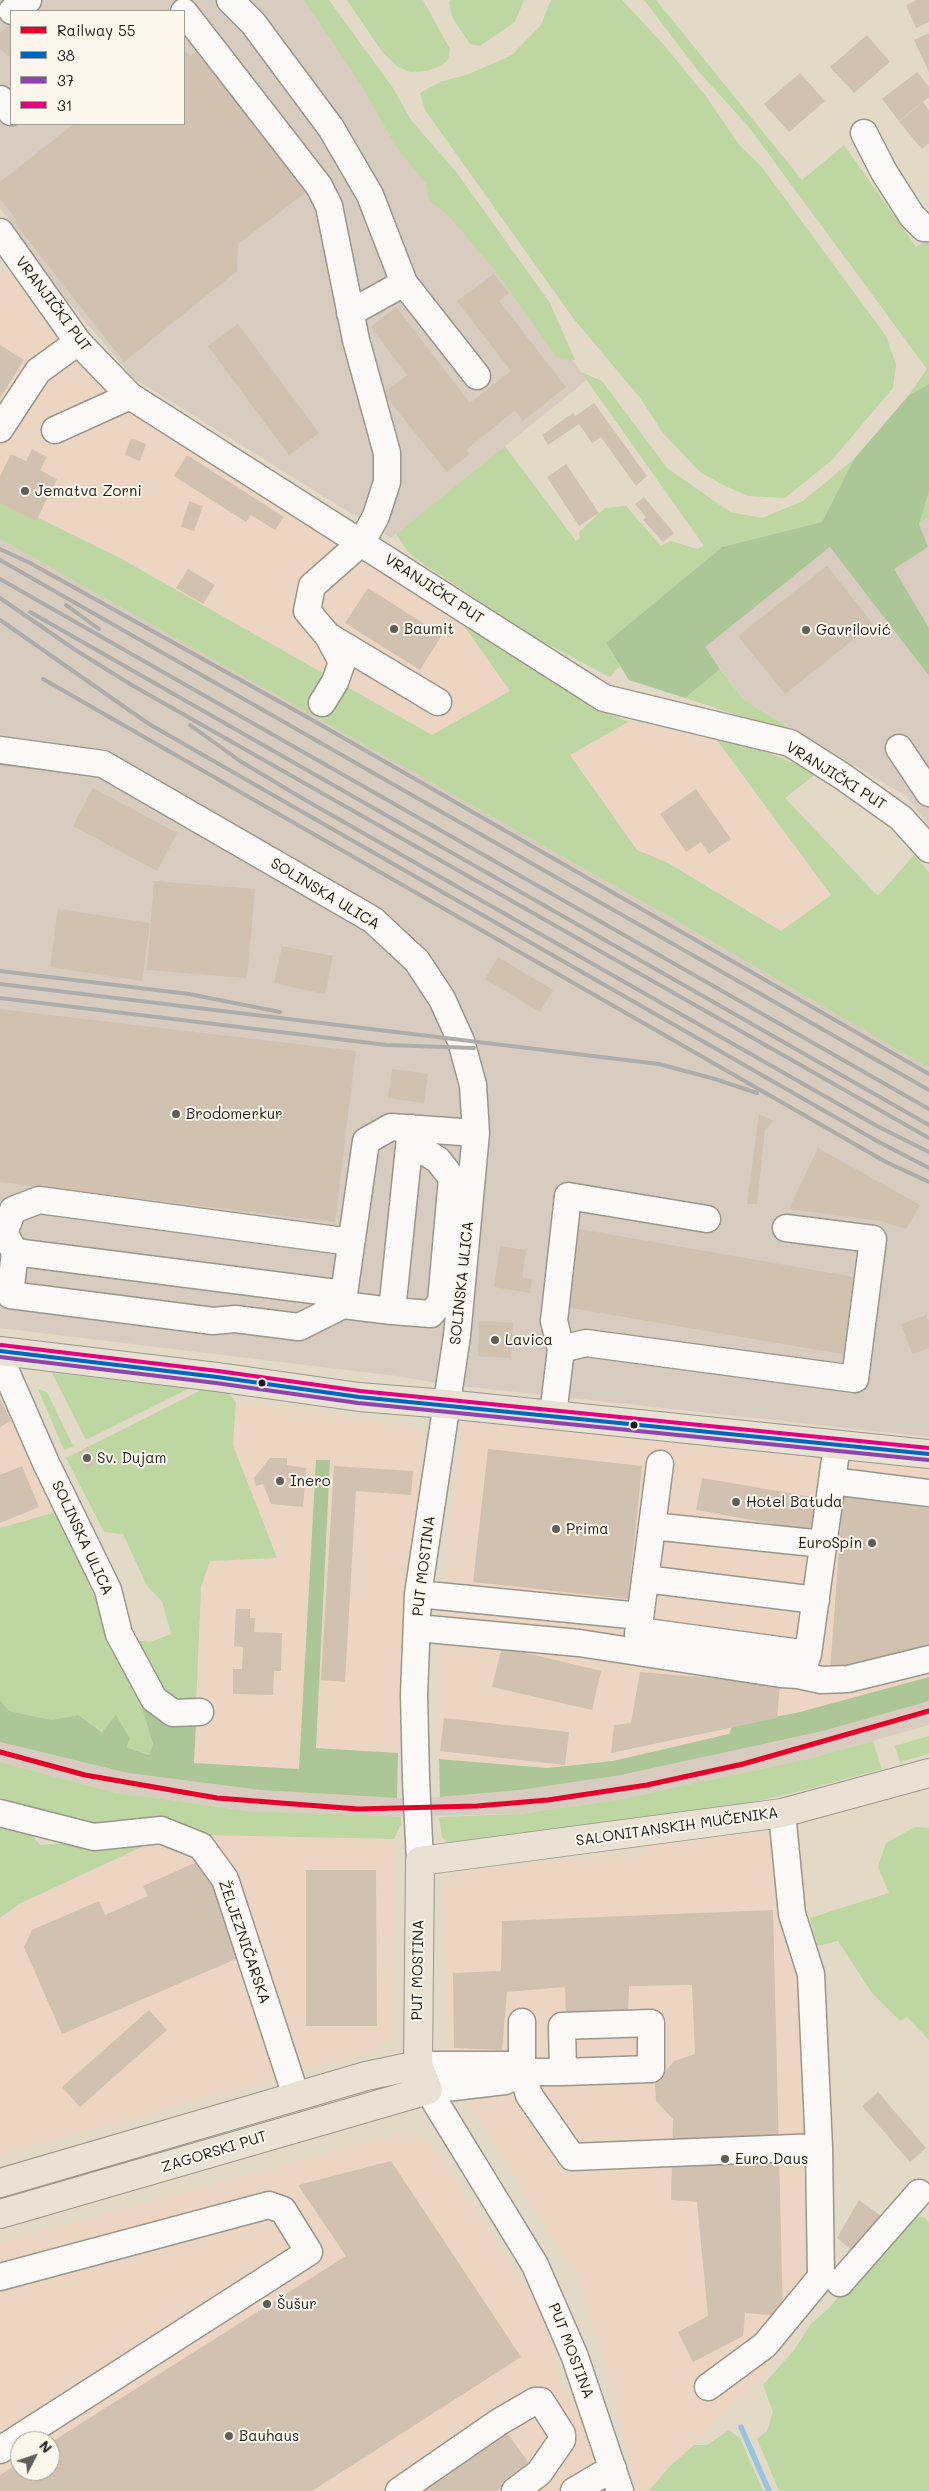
<!DOCTYPE html>
<html>
<head>
<meta charset="utf-8">
<style>
	body { margin:0 }
	#map { position:relative; width:929px; height:2491px; overflow:hidden; background:#e2dac7; font-family:Mali,sans-serif }
	canvas { display:block }
	.legend { position:absolute; left:10px; top:10px; width:175px; height:115px; box-sizing:border-box; background:#fbf7ec; border:1px solid #a29f99; margin:0; padding:6px 9px; list-style:none; font-size:15px; color:#1c1c1c }
	.legend li { display:flex; align-items:center; gap:10px; height:25px }
	.legend b { width:25px; border:1px solid #a29f99 }
	.north { position:absolute; left:10px; top:2431px; width:50px; height:50px; box-sizing:border-box; background:#fbf7ec; border:1px solid #a29f99; border-radius:50%; rotate:49deg; font-size:14px; font-weight:700; line-height:20px; text-align:center; color:#1c1c1c }
	.north::after { content:''; display:block; margin:auto; width:18px; height:22px; background:#615e58; clip-path:polygon(50% 0,100% 100%,50% 72%,0 100%) }
</style>
</head>
<body>
<div id="map">
<canvas width="929" height="2491"></canvas>
<ul class="legend">
<li><b style="height:6px;background:#e4002b"></b>Railway 55</li>
<li><b style="height:6px;background:#0065bd"></b>38</li>
<li><b style="height:6px;background:#8e44ad"></b>37</li>
<li><b style="height:6px;background:#e5007d"></b>31</li>
</ul>
<div class="north">N</div>
</div>
<script>
const context = document.querySelector('canvas').getContext('2d');
context.lineJoin = 'round';
function fillPath(path, color) {
  context.fillStyle = color;
  context.fill(path, 'evenodd');
}
function toPath(rows) {
  const path = new Path2D();
  for (const r of rows) {
    path.moveTo(r[0], r[1]);
    for (let i = 2; i < r.length; i += 2) path.lineTo(r[i], r[i + 1]);
  }
  return path;
}
function trace(path, color, width, dash) {
  context.strokeStyle = color;
  context.lineWidth = width;
  context.lineCap = dash ? 'butt' : 'round';
  context.setLineDash(dash || []);
  context.stroke(path);
}
function label(font, color, halo, rows, align = 'center') {
  context.font = font + ' Mali,sans-serif';
  context.lineWidth = 4;
  context.setLineDash([]);
  context.textBaseline = 'middle';
  context.strokeStyle = halo;
  context.fillStyle = color;
  for (const [text, x, y, turn = 0] of rows) {
    context.save();
    context.translate(x, y);
    context.rotate((+turn || 0) * Math.PI / 180);
    context.textAlign = isNaN(turn) ? turn : align;
    if (halo) context.strokeText(text, 0, 0);
    context.fillText(text, 0, 0);
    context.restore();
  }
}
fillPath(toPath([
	[6,269,56,329,462,623,510,691,433,735,120,558,0,499,0,274],
	[628,722,713,735,831,896,781,931,668,863,637,850,570,755],
	[0,1370,56,1512,0,1528],
	[236,1402,413,1426,424,1440,406,1596,398,1753,316,1748,330,1461,316,1460,299,1769,194,1763,201,1587,210,1561,277,1558,233,1445],
	[462,1418,929,1466,929,1677,800,1712,733,1725,729,1734,614,1761,547,1768,439,1759,437,1666],
	[800,1832,810,1918,828,1982,836,2128,832,2279,756,2381,694,2445,669,2467,649,2491,636,2491,615,2396,575,2272,472,2108,447,2044,442,1887,450,1877,465,1872,613,1854,634,1858,645,1847,749,1834],
	[203,1835,394,1839,392,2019,389,2035,372,2050,301,2071],
	[161,1838,194,1849,212,1869,284,2076,0,2155,0,1918,19,1904],
	[395,2134,418,2135,435,2148,556,2336,554,2354,561,2386,589,2432,604,2491,0,2491,0,2243],
	[20,2441,50,2441,50,2471,20,2471]
]), '#ecd6c3');
fillPath(toPath([
	[0,0,318,0,458,202,587,380,391,538,133,378,53,284,0,208],
	[11,11,184,11,184,124,11,124],
	[929,517,929,628,893,569,927,547,919,524],
	[0,539,675,920,929,1068,929,1437,443,1384,396,1376,0,1328],
	[830,547,929,676,929,826,906,796,744,700,704,647],
	[929,1701,929,1725,812,1758,617,1800,519,1814,377,1817,248,1811,112,1792,0,1762,0,1742,128,1773,260,1790,397,1798,440,1797,520,1790,621,1775,823,1731]
]), '#d8ccc0');
fillPath(toPath([
	[304,0,329,0,393,88,411,120,457,173,550,303,575,360,557,358,497,273,451,218,429,200,426,183,397,148,360,83],
	[347,0,423,0,450,49,448,60,441,66,427,71,410,72,398,67,383,53],
	[451,0,524,0,515,22,480,46,470,44,452,17,449,2],
	[551,0,622,0,664,45,705,95,740,146,761,166,886,336,896,365,893,388,832,460,785,498,749,496,725,486,700,472,663,433,641,399,573,318,425,110,420,93,440,82,469,74,512,55,541,25],
	[644,0,656,0,802,180,844,145,916,247,929,240,929,384,909,395,927,369,748,126,699,72],
	[581,372,602,381,667,468,730,512,762,518,803,501,854,459,822,522,722,547,606,643,620,666,610,677,534,637,416,559,409,553,396,534,505,446,576,541,580,538,579,532,605,508,626,506,661,546,671,541,697,549,704,546],
	[929,492,929,517,919,524],
	[0,499,120,558,432,735,510,691,462,623,598,708,628,722,570,755,637,850,668,863,781,931,831,895,713,735,771,754,817,773,785,798,878,896,914,855,929,872,929,1068,675,920,0,539],
	[720,669,744,700,820,746,777,728,685,698],
	[52,1373,190,1388,86,1440],
	[205,1388,227,1391,236,1402,233,1445,277,1558,210,1561,201,1587,196,1705,175,1702,157,1687,136,1640,150,1642,171,1634,162,1601,147,1586,123,1534,104,1532,66,1458],
	[38,1389,47,1392,73,1446,64,1450],
	[56,1512,135,1686,153,1744,150,1755,126,1747,78,1715,52,1720,9,1711,0,1700,0,1528],
	[929,1736,929,1754,900,1762,895,1746],
	[873,1741,882,1769,797,1792,712,1811,455,1843,446,1841,442,1837,439,1817,520,1814,617,1800,812,1758],
	[0,1762,112,1792,248,1811,401,1817,401,1824,394,1839,203,1835,192,1827,159,1819,89,1824,23,1808,0,1797],
	[0,1821,26,1827,40,1845,161,1838,19,1904,0,1918],
	[915,1827,929,1828,929,2040,907,2017,900,2021,872,1993,838,1941,818,1946,810,1918,889,1893,878,1867,886,1843],
	[912,2215,925,2218,929,2223,929,2491,779,2491,757,2439,767,2431,773,2412,763,2385,795,2349,810,2325,829,2308],
	[729,2430,740,2438,763,2491,649,2491,669,2467,694,2445,707,2445]
]), '#bdd6a2');
fillPath(toPath([
	[929,384,929,492,919,524,928,547,894,569,929,628,929,676,830,547,705,647,720,669,685,698,629,680,606,643,722,547,822,522,854,459,909,395],
	[316,1460,330,1460,316,1748,398,1753,397,1798,260,1790,128,1773,0,1742,0,1700,9,1711,52,1720,78,1715,102,1732,116,1715,130,1739,126,1747,149,1755,153,1744,135,1686,196,1723,194,1763,299,1769],
	[929,1677,929,1701,823,1731,621,1775,520,1790,440,1797,439,1759,547,1768,613,1761,729,1734,733,1725,800,1712]
]), '#acc698');
trace(toPath([
	[741,2427,769,2491]
]), '#97c4e2', 5.5);
fillPath(toPath([
	[917,0,929,0,929,22,916,28,906,5],
	[11,24,11,54,8,57,0,48,0,33],
	[929,33,929,72,914,40],
	[867,35,890,62,854,93,830,67],
	[201,47,310,189,238,244,237,271,124,362,14,222,17,220,0,199,0,182,74,124,184,124,184,50,190,57],
	[917,72,929,87,929,97,899,121,882,99],
	[800,73,825,101,789,132,764,104],
	[923,102,929,110,929,143,922,149,899,122],
	[494,274,509,293,499,301,566,387,523,421,515,410,466,450,470,454,447,472,383,393,407,375,371,327,396,307,470,403,511,371,457,301],
	[238,324,319,433,289,455,208,346],
	[0,345,24,360,0,398],
	[594,403,647,476,636,486,601,437,592,443,579,424,548,445,542,435,573,413,575,416],
	[131,438,146,444,140,461,125,455],
	[32,449,47,457,40,470,57,479,36,521,0,503,0,476,11,454,26,461],
	[187,455,284,517,275,530,251,515,246,522,174,476],
	[566,464,599,513,579,526,547,477],
	[644,497,674,533,663,542,643,520,646,517,635,504],
	[189,501,203,506,194,531,181,527],
	[827,566,873,624,785,694,738,636],
	[188,569,215,585,203,604,176,588],
	[368,588,442,635,420,670,345,623],
	[93,788,177,833,157,871,73,826],
	[696,789,731,839,709,854,701,842,686,852,660,814],
	[154,881,255,889,247,978,147,970],
	[58,909,150,923,142,981,50,967],
	[282,946,333,956,325,994,274,983],
	[498,957,553,990,540,1012,485,979],
	[0,1009,356,1051,335,1222,0,1182],
	[392,1069,428,1074,424,1103,388,1098],
	[759,1114,773,1121,765,1130,757,1204,747,1204],
	[818,1148,920,1205,906,1229,881,1221,789,1209],
	[579,1229,860,1278,847,1355,566,1307],
	[500,1246,526,1250,522,1278,532,1279,530,1293,494,1287],
	[926,1315,929,1322,929,1348,912,1354,901,1324],
	[479,1321,513,1323,511,1358,478,1356],
	[0,1399,11,1421,0,1427],
	[88,1447,96,1463,86,1469,78,1453],
	[488,1449,642,1466,628,1599,473,1582],
	[270,1458,287,1458,287,1465,306,1468,303,1507,271,1504,263,1484,256,1486,254,1478],
	[22,1466,39,1507,0,1523,0,1475],
	[334,1466,413,1471,411,1495,356,1491,345,1682,321,1680],
	[702,1478,819,1498,813,1531,696,1510],
	[843,1495,929,1508,929,1651,830,1671],
	[236,1609,250,1609,250,1618,255,1618,254,1632,282,1633,281,1671,274,1671,273,1695,233,1694,233,1669,242,1669,243,1647,234,1646],
	[502,1647,601,1671,592,1710,492,1687],
	[640,1672,780,1684,777,1718,611,1753,614,1725,631,1723],
	[444,1718,569,1732,565,1765,440,1751],
	[201,1860,243,1956,62,2034,24,1947,32,1930,99,1901,105,1915,148,1896,143,1886],
	[306,1870,376,1870,377,2026,306,2026],
	[773,1910,783,2316,745,2313,743,2336,693,2362,678,2332,708,2316,697,2202,671,2200,673,2119,656,2101,655,2084,674,2061,695,2054,692,1985,629,1986,628,2016,566,2016,565,1987,507,1992,502,2050,454,2048,453,1973,501,1971,502,1921],
	[149,2010,167,2030,80,2107,62,2087],
	[878,2092,926,2148,910,2162,862,2106],
	[391,2161,521,2357,312,2491,0,2491,0,2475,20,2462,20,2471,50,2471,50,2443,346,2256,298,2185],
	[859,2200,884,2218,854,2252,837,2238],
	[504,2429,531,2466,497,2491,419,2491]
]), '#d0c1b0');
const minor = toPath([
	[230,0,253,23,331,128,370,195,404,283,350,313],
	[12,11,28,0],
	[184,12,319,186,329,206,356,340,387,453,387,482,376,516,362,542,312,586,307,611,328,636,438,702],
	[0,99,11,112],
	[864,133,884,172,912,216,924,228,929,228],
	[0,232,78,342,130,396,604,698,790,743,842,776,901,818,929,849],
	[404,283,477,376],
	[0,429,38,371,78,342],
	[55,430,130,396],
	[322,703,335,682,342,662,328,636],
	[899,748,929,793],
	[0,750,103,764,373,920,417,961,442,999,461,1041,473,1085,476,1133,457,1336,418,1594,414,1695,416,1779,420,1861],
	[351,1242,39,1200,13,1210,4,1233,15,1252,344,1294,366,1141,391,1127,476,1133],
	[15,1252,10,1295,213,1321,235,1319,299,1327,343,1305],
	[344,1294,343,1305,392,1311,411,1128],
	[392,1311,431,1314,441,1302,452,1178,438,1160,427,1153,409,1150],
	[561,1349,554,1321,568,1196,707,1219],
	[0,1358,46,1463,108,1590,119,1634,154,1699,173,1713,200,1712],
	[553,1415,561,1349,586,1343,855,1379,873,1239,786,1228],
	[832,1481,929,1493],
	[652,1526,823,1544],
	[645,1579,816,1600],
	[418,1594,640,1616],
	[417,1628,579,1643,781,1674,798,1675,803,1670,808,1654,837,1445],
	[639,1631,808,1654],
	[638,1634,660,1464],
	[798,1675,821,1680,848,1679,929,1659],
	[0,1813,94,1837,161,1830,201,1846,225,1879,296,2096],
	[522,2022,522,2072,529,2095,572,2157,819,2147,811,1974,792,1914,782,1813],
	[418,2065,507,2065,522,2072,563,2072,651,2069,651,2023,562,2026,563,2072],
	[522,2072,505,2081,428,2090,535,2265,575,2357,620,2491],
	[0,2277,269,2205,283,2210,309,2252,0,2450],
	[840,2283,919,2193],
	[708,2387,765,2345,821,2277,819,2147],
	[399,2491,499,2422,535,2401,541,2401,562,2434,562,2440,539,2473,515,2491],
	[574,2491,613,2468]
]);
const major = toPath([
	[0,1351,217,1377,359,1397,446,1404,929,1454],
	[0,2183,366,2076,418,2065],
	[0,2214,428,2090,418,2065,420,1861,782,1813,929,1773]
]);
trace(minor, '#9a968b', 29);
trace(major, '#9a968b', 30);
trace(minor, '#fbf9f7', 26);
trace(major, '#eae1d5', 28);
trace(toPath([
	[0,549,30,563,307,717,929,1074],
	[0,560,929,1090],
	[0,579,929,1109],
	[0,598,74,649,130,684,929,1138],
	[66,605,99,629],
	[30,612,929,1125],
	[0,620,149,724,877,1141,929,1168],
	[43,679,886,1162,929,1182],
	[190,725,240,761,300,797,877,1126,929,1152],
	[0,971,189,994,280,1012],
	[0,984,659,1064,715,1079,757,1093],
	[0,998,387,1045,474,1048]
]), '#adaca9', 4);
trace(toPath([
	[0,1351,217,1377,359,1397,929,1454]
]), '#0065bd', 4);
trace(toPath([
	[0,1357,216,1383,358,1403,928,1460]
]), '#8e44ad', 4);
trace(toPath([
	[1,1345,218,1371,360,1391,929,1448]
]), '#e5007d', 4);
trace(toPath([
	[0,1752,85,1775,217,1798,358,1809,477,1806,548,1800,647,1785,743,1764,929,1711]
]), '#e4002b', 5);
for (const [x, y, r, color] of [
	[25,491,5,"#615e58"],
	[394,629,5,"#615e58"],
	[806,630,5,"#615e58"],
	[176,1114,5,"#615e58"],
	[495,1340,5,"#615e58"],
	[262,1383,4.5,"#1c1c1c"],
	[634,1425,4.5,"#1c1c1c"],
	[87,1458,5,"#615e58"],
	[280,1481,5,"#615e58"],
	[736,1502,5,"#615e58"],
	[556,1529,5,"#615e58"],
	[872,1543,5,"#615e58"],
	[725,2159,5,"#615e58"],
	[267,2304,5,"#615e58"],
	[229,2436,5,"#615e58"]
]) {
  const dot = new Path2D();
  dot.arc(x, y, r, 0, 2 * Math.PI);
  context.fillStyle = color;
  context.fill(dot);
  trace(dot, '#fbf7ec', 2);
}
label('15px', '#1c1c1c', '#fbf7ec', [
	["VRANJIČKI PUT",53,304,53],
	["VRANJIČKI PUT",434,589,33],
	["VRANJIČKI PUT",836,776,32],
	["SOLINSKA ULICA",325,894,31],
	["SOLINSKA ULICA",462,1283,-84],
	["SOLINSKA ULICA",82,1538,65],
	["PUT MOSTINA",424,1566,-83],
	["SALONITANSKIH MUČENIKA",677,1827,-8],
	["ŽELJEZNIČARSKA",244,1942,71],
	["PUT MOSTINA",418,1970,-89],
	["ZAGORSKI PUT",214,2152,-17],
	["PUT MOSTINA",571,2351,69]
]);
label('15px', '#1c1c1c', '#fbf7ec', [
	["Jematva Zorni",35,491],
	["Baumit",404,629],
	["Gavrilović",816,630],
	["Brodomerkur",186,1114],
	["Lavica",505,1340],
	["Sv. Dujam",97,1458],
	["Inero",290,1481],
	["Hotel Batuda",746,1502],
	["Prima",566,1529],
	["EuroSpin",862,1543,"right"],
	["Euro Daus",735,2159],
	["Šušur",277,2304],
	["Bauhaus",239,2436]
], 'left');
</script>
</body>
</html>
